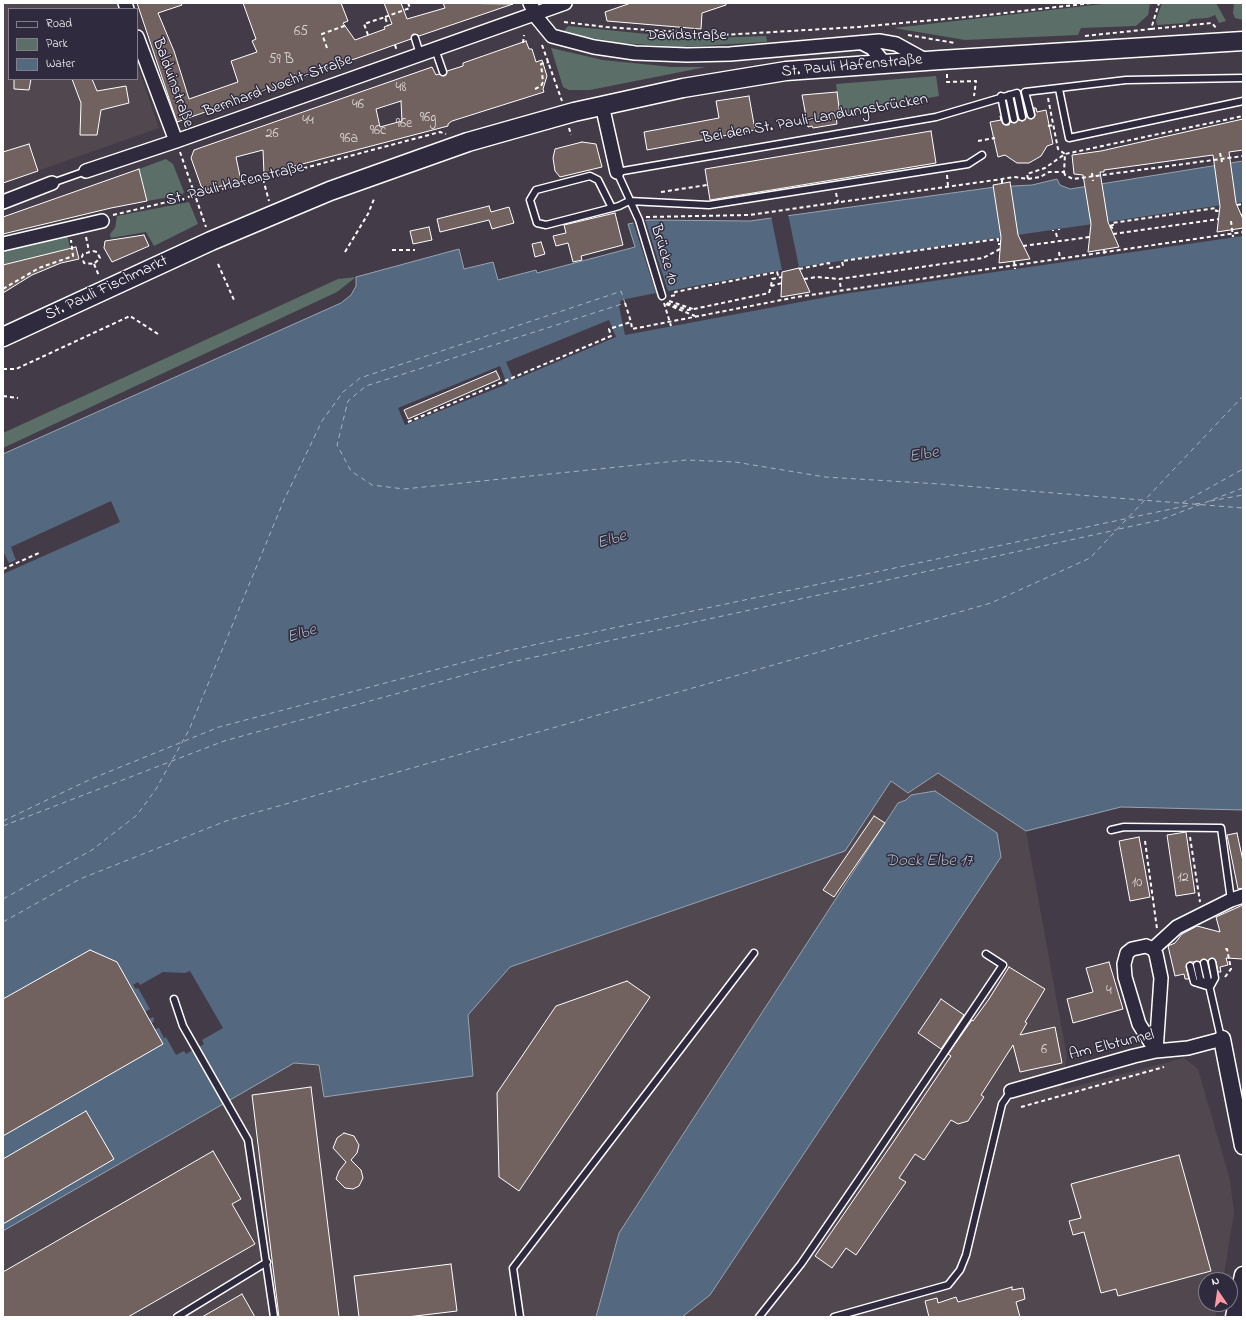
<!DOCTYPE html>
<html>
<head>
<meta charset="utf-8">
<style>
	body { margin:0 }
	#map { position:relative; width:1246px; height:1320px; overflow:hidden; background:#433b47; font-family:"Indie Flower",sans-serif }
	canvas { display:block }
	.frame { position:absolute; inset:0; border:4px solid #fff; pointer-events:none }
	.legend { position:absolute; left:8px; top:8px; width:130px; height:72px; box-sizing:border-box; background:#2f2a3d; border:1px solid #827f8b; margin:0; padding:5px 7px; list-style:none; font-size:12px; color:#fff }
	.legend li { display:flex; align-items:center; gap:8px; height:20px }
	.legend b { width:20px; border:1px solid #827f8b }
	.north { position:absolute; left:1198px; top:1272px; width:40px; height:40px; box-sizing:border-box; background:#2f2a3d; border:1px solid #827f8b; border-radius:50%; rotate:347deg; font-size:11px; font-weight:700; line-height:16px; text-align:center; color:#fff }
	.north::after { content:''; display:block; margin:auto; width:14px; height:18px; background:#ff9aa2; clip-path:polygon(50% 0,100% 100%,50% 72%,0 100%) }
</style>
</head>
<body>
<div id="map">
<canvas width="1246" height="1320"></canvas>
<div class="frame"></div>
<ul class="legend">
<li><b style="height:5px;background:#2f2a3d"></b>Road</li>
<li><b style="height:11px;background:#5b6f68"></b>Park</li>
<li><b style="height:11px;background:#54687f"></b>Water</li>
</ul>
<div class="north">N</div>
</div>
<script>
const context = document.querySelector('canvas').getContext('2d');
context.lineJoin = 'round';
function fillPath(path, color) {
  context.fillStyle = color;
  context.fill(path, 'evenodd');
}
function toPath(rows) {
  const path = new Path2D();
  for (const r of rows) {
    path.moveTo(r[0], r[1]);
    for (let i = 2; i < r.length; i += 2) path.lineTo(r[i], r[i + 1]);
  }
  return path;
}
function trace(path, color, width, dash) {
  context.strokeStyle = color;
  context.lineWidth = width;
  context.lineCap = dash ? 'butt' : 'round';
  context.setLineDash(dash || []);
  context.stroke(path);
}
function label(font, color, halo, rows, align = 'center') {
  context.font = font + ' "Indie Flower",sans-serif';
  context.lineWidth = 3;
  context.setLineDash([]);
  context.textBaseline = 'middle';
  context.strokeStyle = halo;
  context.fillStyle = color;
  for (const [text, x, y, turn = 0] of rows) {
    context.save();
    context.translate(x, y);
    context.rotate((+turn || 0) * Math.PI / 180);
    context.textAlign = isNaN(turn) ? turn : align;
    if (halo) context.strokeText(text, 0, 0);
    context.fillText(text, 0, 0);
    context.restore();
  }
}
fillPath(toPath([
	[3,3,116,3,118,9,9,9,9,79,137,79,137,64,159,128,3,183],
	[938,773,1026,831,1067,1057,1061,1090,1184,1058,1198,1069,1230,1180,1234,1213,1223,1280,1206,1280,1206,1304,1218,1304,1215,1317,3,1317,3,1231,294,1063,319,1065,324,1096,468,1015,510,967,844,851,891,781,908,793]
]), '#51474e');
fillPath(toPath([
	[1111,3,1150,3,1148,15,1136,26,1081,28,1078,35,965,40,894,28],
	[1162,3,1216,3,1226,21,1219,23,1215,15,1208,18,1191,19,1186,23,1157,25,1156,20],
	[1234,3,1243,3,1243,20,1235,18,1233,13],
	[568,26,667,36,713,38,766,36,767,42,681,47,621,43,575,35,564,31],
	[551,48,603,60,672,67,706,67,590,90,569,90,563,87],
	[936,76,939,96,840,115,836,84],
	[166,159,173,164,184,192,182,195,147,201,139,169],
	[189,202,198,224,154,246,146,232,111,238,110,234,115,228,117,216],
	[67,234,70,248,68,253,3,274,3,250],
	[356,277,337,292,3,448,3,433,338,279]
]), '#5b6f68');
const water = toPath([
	[1243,161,1243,810,1121,807,1026,831,938,773,908,793,891,781,845,851,510,967,468,1015,473,1076,324,1097,319,1065,294,1063,3,1231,3,454,341,303,351,295,356,286,356,277,459,249,464,269,493,262,498,280,536,270,537,273,635,247,628,224,648,220,750,221,995,187,1032,185,1057,179,1060,185,1070,189,1243,161],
	[935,791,997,833,1001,857,710,1295,682,1317,596,1317,619,1233,898,803,906,800,911,795,935,791]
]);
fillPath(water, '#54687f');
trace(water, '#98a4b2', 1);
fillPath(toPath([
	[1243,202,1243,236,843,294,625,335,619,306,621,300,656,293,633,222,642,219,645,219,668,291,782,270,771,216,778,215,788,214,799,267],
	[609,320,616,337,514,380,506,362],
	[500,366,507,384,405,425,398,408],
	[111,501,120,522,3,574,3,551,9,563,16,560,11,547],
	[190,971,223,1028,202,1040,204,1044,186,1054,184,1051,176,1055,166,1037,164,1038,159,1028,155,1029,152,1024,154,1019,153,1017,149,1019,145,1012,150,1009,138,988,136,989,133,985,138,982,140,985,163,972,185,973]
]), '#433b47');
trace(toPath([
	[1210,501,1243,495],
	[1182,503,1243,469],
	[1195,504,1203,503],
	[1119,529,1160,520,1243,488],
	[3,821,91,779,219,727,510,650,1190,505],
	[3,826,224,741,512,662,1116,530],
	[3,899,92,850,137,815,156,789,189,730,284,500,322,421,343,392,360,378,613,294,621,291,625,303,366,386,348,401,337,445,351,471,372,485,404,489,686,460,735,462,825,477,940,484,1243,508],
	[3,922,80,879,226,821,991,603,1090,558,1243,396]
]), '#aab4bf', 1, [5, 4]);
const building = toPath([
	[137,3,181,3,182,5,158,13,174,51,189,99,238,82,231,61,257,52,252,41,256,39,243,3,341,3,348,21,343,23,355,40,385,29,384,27,392,24,384,3,401,3,407,19,445,8,443,3,513,4,419,36,413,34,411,39,177,122,137,3],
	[631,3,726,3,726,5,702,13,701,29,607,21,605,12,631,3],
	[526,41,529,49,532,49,536,62,542,60,547,76,543,89,544,92,452,121,448,124,448,126,264,174,263,150,236,157,241,181,205,190,201,186,191,158,194,150,432,67,436,75,439,74,444,76,447,71,463,66,463,63,526,41],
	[401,101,402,121,380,127,376,109,401,101],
	[14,79,31,79,29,90,14,89,14,79],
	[72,79,92,79,97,91,126,86,129,103,101,110,97,135,80,135,81,103,72,79],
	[837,92,840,115,836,116,837,124,813,128,812,126,808,127,802,95,837,92],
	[749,96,755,130,647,150,644,132,719,118,716,101,749,96],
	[1034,108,1036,108,1037,112,1046,110,1053,144,1047,146,1041,156,1029,163,1017,163,1005,155,998,157,990,122,1001,120,1000,116,1002,122,1005,125,1009,125,1010,122,1015,123,1018,120,1023,121,1026,118,1026,112,1028,118,1032,119,1035,116,1034,108],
	[1243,119,1243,150,1229,152,1236,203,1243,219,1243,228,1217,232,1220,206,1213,155,1104,170,1104,172,1100,172,1108,222,1119,247,1088,252,1091,224,1083,175,1074,174,1072,155,1101,151,1243,119],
	[931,131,936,163,710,200,705,169,931,131],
	[582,142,596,144,602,167,560,177,555,171,553,158,555,149,582,142],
	[29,144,38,171,3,183,3,152,29,144],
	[139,169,147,201,111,208,3,234,3,217,139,169],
	[1010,182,1018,235,1030,259,999,263,1001,237,993,185,1010,182],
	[489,206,491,212,509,207,514,223,492,229,489,220,440,232,437,219,489,206],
	[615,213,623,245,581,256,582,260,573,262,568,243,556,246,553,236,566,233,564,225,615,213],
	[429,227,432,240,413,244,410,231,429,227],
	[144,235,149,246,112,262,104,248,105,241,144,235],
	[541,242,545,254,535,257,532,244,541,242],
	[76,247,79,259,61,263,32,275,3,293,3,265,76,247],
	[799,268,810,292,781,297,782,272,799,268],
	[496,371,500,379,408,419,404,410,496,371],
	[874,816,885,823,834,897,823,890,874,816],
	[1186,832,1195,893,1176,896,1167,835,1186,832],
	[1237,833,1243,861,1243,888,1238,889,1227,835,1237,833],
	[1139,837,1150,897,1130,901,1119,841,1139,837],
	[1243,905,1243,959,1226,958,1228,965,1220,967,1221,972,1218,972,1216,961,1213,958,1208,961,1203,959,1200,962,1189,962,1186,967,1189,979,1185,979,1184,974,1175,976,1168,946,1175,943,1182,934,1197,926,1220,932,1216,917,1243,905],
	[90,950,117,962,163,1044,3,1136,3,999,90,950],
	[1109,962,1123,1009,1073,1023,1067,999,1093,992,1086,968,1109,962],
	[1009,967,1045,989,1025,1022,1027,1023,1020,1035,1055,1027,1062,1063,1020,1072,1013,1045,981,1095,984,1097,968,1121,958,1124,951,1120,924,1160,915,1154,899,1178,906,1182,856,1255,846,1248,832,1268,815,1256,894,1141,951,1056,948,1054,972,1020,973,1021,989,999,1009,967],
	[627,981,650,997,519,1191,499,1177,497,1093,556,1006,627,981],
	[941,999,964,1015,941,1049,918,1033,941,999],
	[311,1087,339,1317,279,1317,252,1095,311,1087],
	[86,1111,114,1159,3,1224,3,1159,86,1111],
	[344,1133,354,1136,359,1145,357,1153,351,1160,361,1170,363,1178,359,1186,353,1189,345,1188,336,1179,339,1171,346,1162,333,1148,337,1138,344,1133],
	[213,1151,241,1199,232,1204,255,1244,128,1317,3,1317,3,1272,213,1151],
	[1179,1155,1211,1271,1118,1296,1116,1289,1101,1293,1084,1232,1073,1235,1069,1221,1081,1218,1071,1184,1179,1155],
	[451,1264,457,1311,407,1317,359,1317,354,1276,451,1264],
	[1012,1287,1012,1290,1023,1288,1025,1299,1016,1302,1020,1317,929,1317,925,1301,937,1298,938,1303,956,1297,958,1302,1012,1287],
	[242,1294,255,1317,202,1317,242,1294]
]);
fillPath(building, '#72625f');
trace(building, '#fff', 1);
const service = toPath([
	[415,38,420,54],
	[435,49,443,72],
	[1059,89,1069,138,1243,101],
	[1009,95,1014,119],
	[1001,96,1006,121],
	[1031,115,1025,92,1126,80,1243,78],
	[52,183,86,171],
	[612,208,598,180,590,176,536,190,530,200,537,223,546,225,612,208,619,206,629,201,709,205,968,164,982,155],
	[662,296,639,220,617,172,936,117,1017,93,1022,117],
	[1111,830,1124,827,1221,828,1231,900],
	[1204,963,1221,1038],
	[1197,965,1200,979,1207,985],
	[1190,966,1194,982,1210,987],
	[1210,987,1215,978,1212,962],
	[174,999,183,1026,248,1140,274,1317],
	[177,1317,267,1262],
	[520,1317,513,1268,754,953],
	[759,1317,801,1264,866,1169,1003,965,986,954],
	[834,1317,948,1285,960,1270,966,1255,1002,1104,1011,1091]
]);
const minor = toPath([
	[125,3,127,9],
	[530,3,538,19,552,36,594,47,635,53,687,55,730,54,879,41,896,44,927,61],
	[137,37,176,141],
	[862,43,872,48,885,64],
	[602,105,617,172],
	[86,171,176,141,565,3],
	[3,202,52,183],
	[3,244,102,221],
	[1146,946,1153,949,1156,954,1161,978,1156,1051,1139,1024,1125,977,1124,964,1127,953,1132,949,1146,946],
	[1153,949,1177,927,1231,900,1243,896],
	[1011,1091,1134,1056,1156,1051,1188,1048,1222,1039]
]);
const tertiary = toPath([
	[1222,1039,1243,1146],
	[1234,1317,1243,1275]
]);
const secondary = toPath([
	[3,337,211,241,330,191,468,142,574,112,683,88,786,71,940,60,1243,41]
]);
trace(service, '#fff', 9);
trace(minor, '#fff', 16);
trace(tertiary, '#fff', 19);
trace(secondary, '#fff', 21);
trace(toPath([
	[385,17,410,8,408,3],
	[564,22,606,27,722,35,858,27,978,16,1092,3],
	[1151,29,1212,23,1216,28],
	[368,35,364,24,385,17,388,26],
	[908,35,955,43],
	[1085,36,1151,29,1159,3],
	[523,43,524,35],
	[395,45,397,51],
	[542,45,562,101],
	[327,48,322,34,344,26,343,23],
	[947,74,947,82,976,81,974,96],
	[535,89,541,86,543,82,541,64,549,62],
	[1048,126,1054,125],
	[569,128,571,135],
	[978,141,995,138],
	[180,152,206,227],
	[1220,153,1222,162],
	[1064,172,1065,175,1073,179,1243,156],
	[1092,173,1093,181],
	[947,175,948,186],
	[263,179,269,201],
	[1002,179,1002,184],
	[1028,179,1027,174,1045,168,1065,154,1058,149,1048,98],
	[661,192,707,185],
	[836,193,838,202],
	[1237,205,1243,204],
	[113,215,263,179,440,132,446,134],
	[1241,215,1243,215],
	[646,217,749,215,1002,179,1014,177,1028,179,1040,177,1049,172,1064,172,1065,154,1243,116],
	[1231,221,1233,237],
	[1110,226,1113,225,1112,223,1216,208,1216,211,1220,211],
	[1110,227,1113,228],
	[1059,229,1059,230],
	[1053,230,1053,231],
	[1056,233,1057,237],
	[1113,234,1219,219],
	[86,237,89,251],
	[998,244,1000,244],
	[1023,246,1090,237],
	[392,250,415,250],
	[1104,250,1105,256],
	[93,251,97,252,100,258,94,264,84,263,82,257,83,254,93,251],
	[345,252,368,214,374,199],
	[1059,252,1060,259],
	[1014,261,1015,269],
	[94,264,99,276],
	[218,264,234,300],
	[799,269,829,263,830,268,843,266,842,261,998,239,998,242,1001,241],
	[804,279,817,277,839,279,983,258,1000,249],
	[840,283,841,290],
	[771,286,772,279,782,277],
	[3,289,39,268,73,256,71,240],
	[671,296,676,295,675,292,777,272,778,275,782,275],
	[669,301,693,309],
	[625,303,631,322],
	[664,303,671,326],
	[667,303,688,310,694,309,769,293,771,286,782,283],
	[666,304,695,316],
	[3,369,16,369,130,316,158,334],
	[3,396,18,398],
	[408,422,611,336,609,329,631,322,632,329,797,297,1243,232],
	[3,569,39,553],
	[1190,837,1200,902],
	[1145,841,1157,929],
	[1225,977,1231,969,1227,949,1225,949],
	[1021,1107,1164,1067]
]), '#fff', 2, [4, 3]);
trace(service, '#2f2a3d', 6);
trace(minor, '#2f2a3d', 13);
trace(tertiary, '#2f2a3d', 16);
trace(secondary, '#2f2a3d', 18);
label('14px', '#dcd8d7', null, [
	["65",301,33],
	["59 B",281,61],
	["48",401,89],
	["46",358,106],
	["96g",428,119],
	["44",308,122],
	["96e",404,125],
	["96c",378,132],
	["26",272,135],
	["96a",349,140],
	["12",1183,879],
	["10",1137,884],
	["4",1109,992],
	["6",1044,1051]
]);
label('16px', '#fff', '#2f2a3d', [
	["Davidstraße",686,36],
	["St. Pauli Hafenstraße",852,67,-5],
	["Balduinstraße",172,83,70],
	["Bernhard-Nocht-Straße",278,87,-20],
	["Bei den St. Pauli-Landungsbrücken",815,120,-10],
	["St. Pauli Hafenstraße",235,185,-14],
	["Brücke 10",663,255,73],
	["St. Pauli Fischmarkt",107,289,-25],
	["Am Elbtunnel",1112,1046,-14]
]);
label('italic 17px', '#aab4bf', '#2f2a3d', [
	["Elbe",924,456,-10],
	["Elbe",612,541,-17],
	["Elbe",302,635,-17],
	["Dock Elbe 17",929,862]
]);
</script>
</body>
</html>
